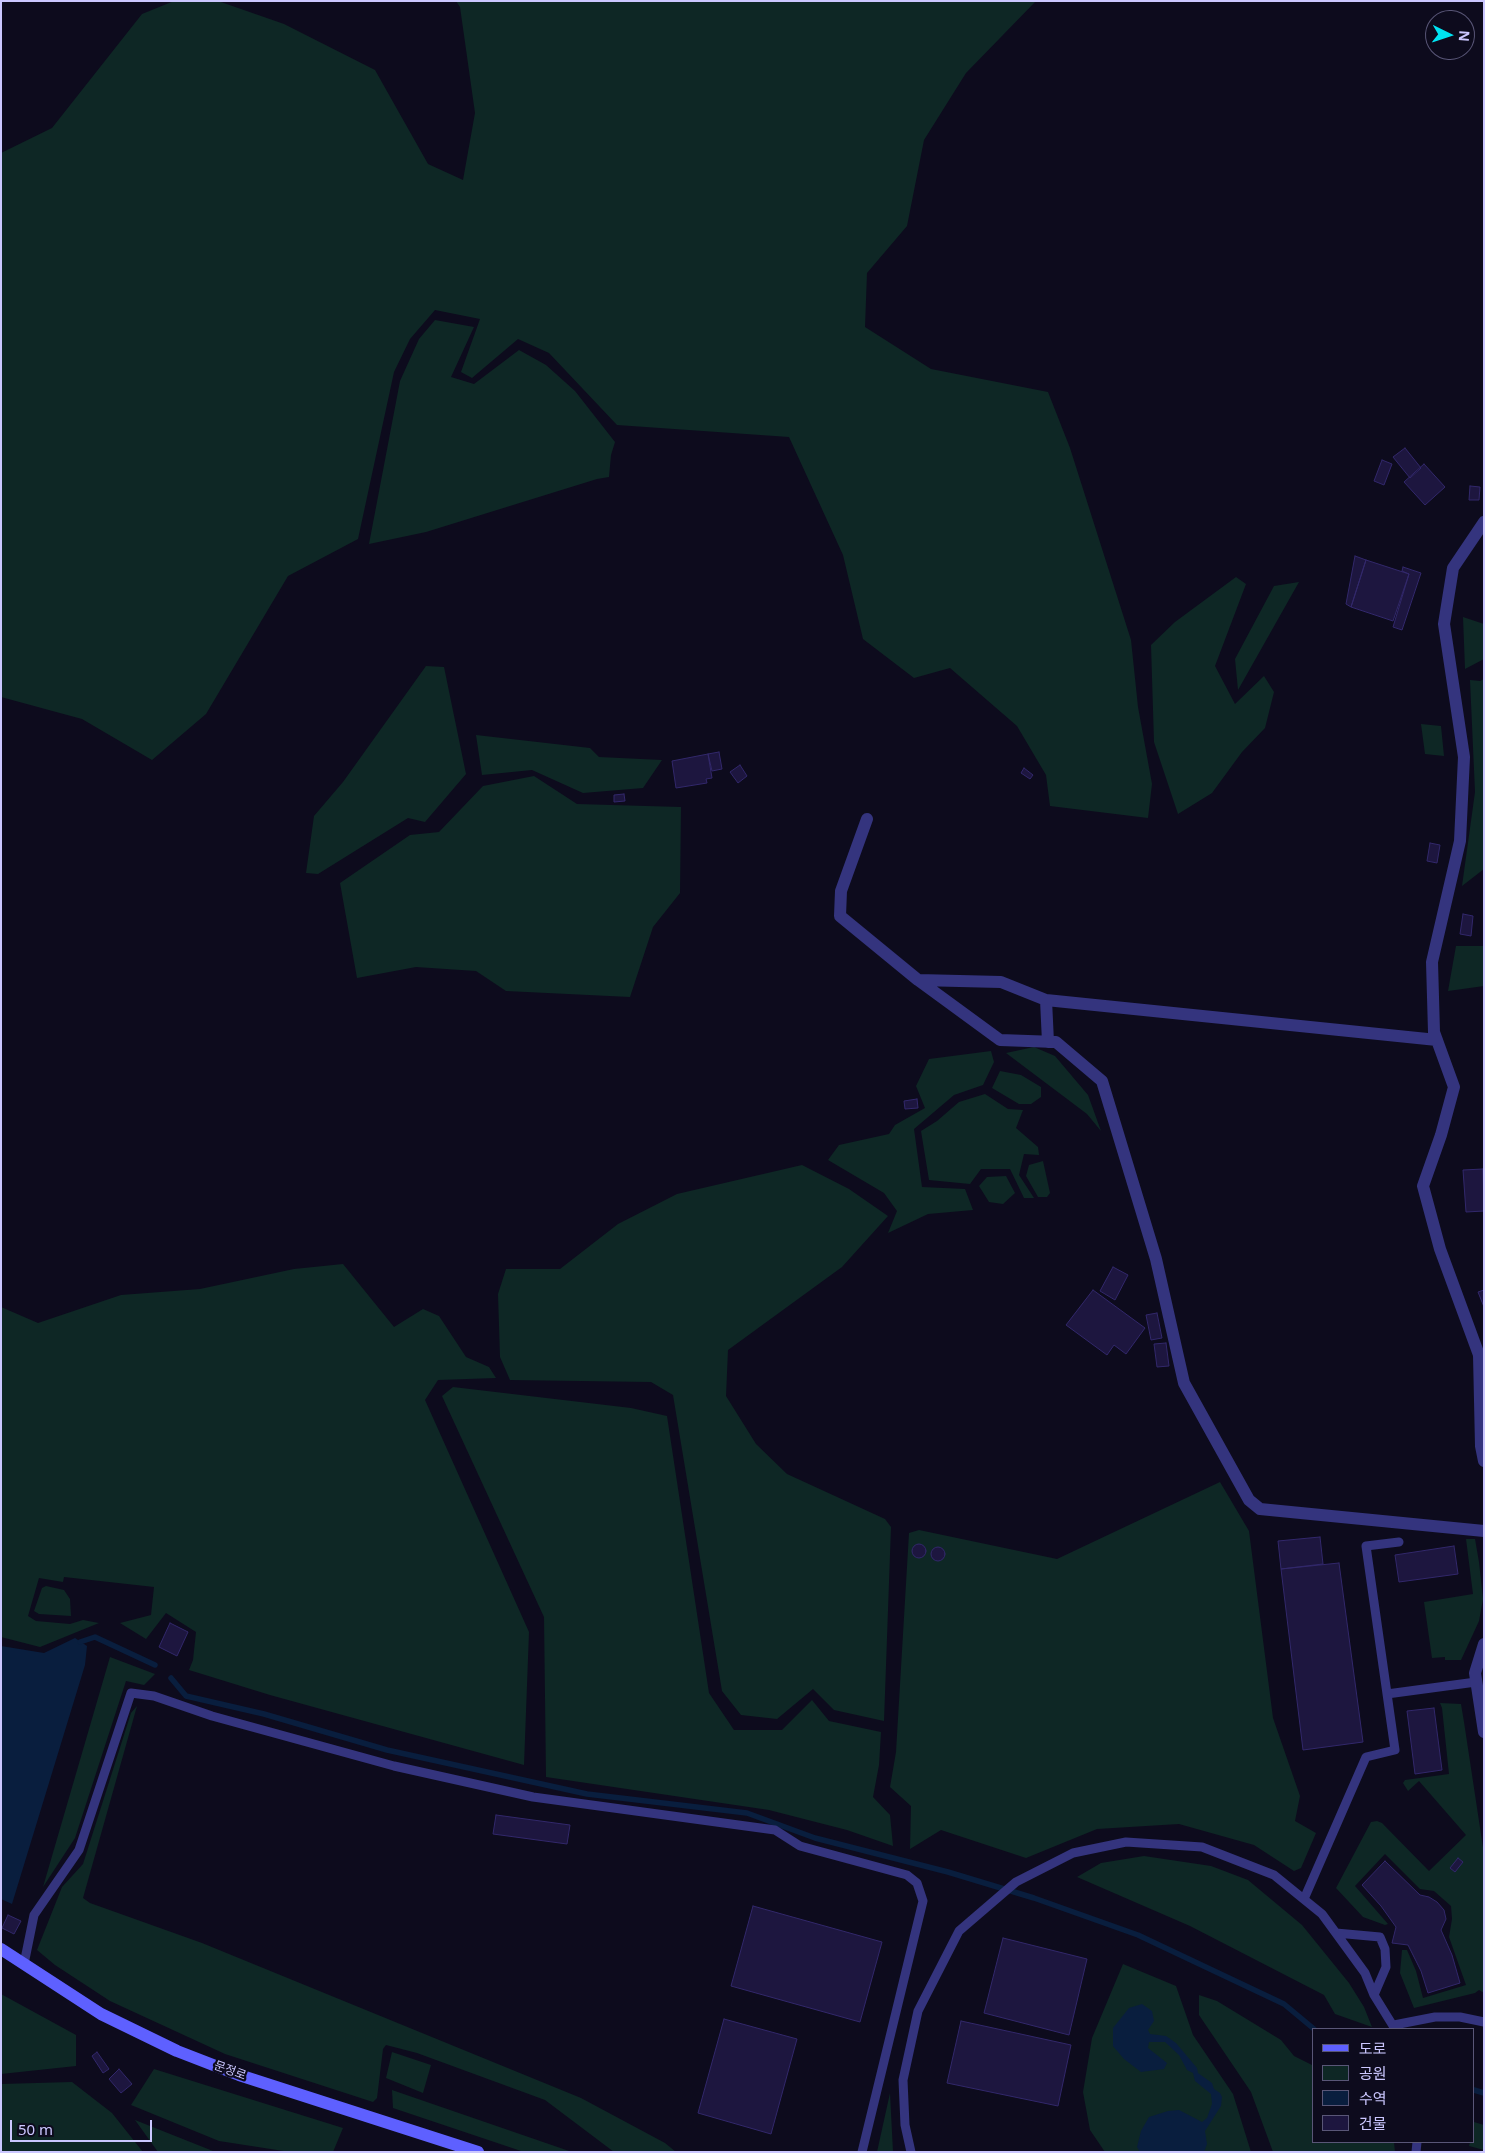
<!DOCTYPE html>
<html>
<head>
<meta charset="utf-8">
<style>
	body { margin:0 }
	#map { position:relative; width:1485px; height:2153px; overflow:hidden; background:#0d0b1d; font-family:"Noto Sans","Noto Sans KR",sans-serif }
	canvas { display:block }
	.frame { position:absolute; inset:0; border:2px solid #cbc7ff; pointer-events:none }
	.legend { position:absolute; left:1312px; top:2028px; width:162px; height:115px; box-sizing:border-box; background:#0d0b1d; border:1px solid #595677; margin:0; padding:6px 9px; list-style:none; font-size:15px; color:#cbc7ff }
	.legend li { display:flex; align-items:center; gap:10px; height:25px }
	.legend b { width:25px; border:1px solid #595677 }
	.north { position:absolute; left:1425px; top:10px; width:50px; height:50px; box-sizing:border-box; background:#0d0b1d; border:1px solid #595677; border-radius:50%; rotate:94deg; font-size:14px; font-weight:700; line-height:20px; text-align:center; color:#cbc7ff }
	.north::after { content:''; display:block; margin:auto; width:18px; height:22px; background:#00e3f2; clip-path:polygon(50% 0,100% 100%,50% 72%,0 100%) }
	.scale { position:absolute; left:10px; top:2120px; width:142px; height:22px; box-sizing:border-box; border:2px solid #cbc7ff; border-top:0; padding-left:6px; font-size:15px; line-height:18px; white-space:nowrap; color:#cbc7ff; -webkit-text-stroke:4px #0d0b1d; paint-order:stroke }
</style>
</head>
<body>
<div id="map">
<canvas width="1485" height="2153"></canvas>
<div class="frame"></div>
<ul class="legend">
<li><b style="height:6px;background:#5e60ff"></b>도로</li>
<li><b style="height:14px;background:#0e2725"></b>공원</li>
<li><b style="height:14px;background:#091e3e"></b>수역</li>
<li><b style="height:14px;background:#1d163f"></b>건물</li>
</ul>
<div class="north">N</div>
<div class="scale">50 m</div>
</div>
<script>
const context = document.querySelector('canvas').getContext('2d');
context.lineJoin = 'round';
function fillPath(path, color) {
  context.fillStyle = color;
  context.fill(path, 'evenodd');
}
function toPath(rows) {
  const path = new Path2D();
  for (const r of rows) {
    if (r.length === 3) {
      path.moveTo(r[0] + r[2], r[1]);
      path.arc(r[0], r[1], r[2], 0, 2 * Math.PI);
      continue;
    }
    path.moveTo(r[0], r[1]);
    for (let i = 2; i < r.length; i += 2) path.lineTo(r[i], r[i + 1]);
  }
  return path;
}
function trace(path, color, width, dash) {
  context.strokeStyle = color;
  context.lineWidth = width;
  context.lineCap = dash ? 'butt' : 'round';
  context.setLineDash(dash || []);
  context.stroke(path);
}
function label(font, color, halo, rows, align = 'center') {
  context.font = font + ' "Noto Sans","Noto Sans KR",sans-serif';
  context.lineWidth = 4.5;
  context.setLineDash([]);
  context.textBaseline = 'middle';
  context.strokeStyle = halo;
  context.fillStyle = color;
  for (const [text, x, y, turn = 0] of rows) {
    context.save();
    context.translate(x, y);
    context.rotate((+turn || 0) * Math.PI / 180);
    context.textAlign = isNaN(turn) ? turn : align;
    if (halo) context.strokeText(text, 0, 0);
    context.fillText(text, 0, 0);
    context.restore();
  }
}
fillPath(toPath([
	[174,1,218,1,284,24,375,70,428,164,463,180,475,113,460,7,456,1,1036,1,966,73,924,140,907,226,867,273,865,327,931,369,1048,392,1070,448,1131,640,1138,707,1152,784,1148,818,1050,806,1046,775,1017,726,950,668,914,678,863,639,843,555,789,437,617,425,549,353,518,339,472,378,461,372,480,319,435,310,410,339,394,372,358,539,288,576,206,714,152,760,82,719,1,697,1,153,52,128,142,14],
	[435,320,474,327,451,377,474,384,519,350,546,365,575,391,615,442,611,455,609,477,597,479,426,532,369,544,400,381,419,339],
	[1236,577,1246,584,1215,666,1235,704,1264,676,1274,692,1265,728,1242,752,1212,793,1178,814,1154,742,1151,645,1175,622],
	[1299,582,1238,690,1235,659,1274,586],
	[1463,617,1484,624,1484,659,1465,669],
	[426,666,444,667,466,774,425,822,408,818,318,874,306,873,314,816,343,782],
	[1484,679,1484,869,1462,886,1475,792,1470,680,1480,681],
	[1421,724,1441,726,1444,756,1425,754],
	[476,735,590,748,599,757,662,760,643,788,583,793,532,770,482,775],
	[534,776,577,804,681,807,680,893,653,927,630,997,506,991,476,971,416,967,357,978,340,883,410,835,439,832,483,786],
	[1456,946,1484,946,1484,986,1448,991],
	[1034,1047,1055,1056,1088,1095,1101,1131,1087,1114,1006,1053],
	[991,1051,994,1062,983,1085,954,1095,914,1129,922,1187,965,1189,973,1210,928,1214,888,1233,897,1211,884,1193,828,1160,839,1145,889,1134,895,1125,925,1108,916,1086,929,1059],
	[1000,1071,1021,1075,1041,1087,1041,1097,1031,1104,1019,1104,992,1088],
	[985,1094,1008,1109,1023,1110,1016,1128,1038,1147,1039,1155,1024,1154,1019,1175,1034,1198,1024,1198,1010,1169,981,1169,970,1184,929,1180,921,1131,937,1121,959,1102],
	[1043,1161,1050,1193,1047,1197,1038,1197,1026,1176,1029,1165],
	[802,1165,849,1189,888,1216,842,1267,728,1350,726,1396,756,1444,787,1474,885,1519,891,1527,884,1721,834,1710,813,1689,777,1719,741,1715,722,1691,673,1395,651,1382,510,1380,500,1357,498,1294,506,1269,560,1269,618,1224,677,1194],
	[1006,1176,1015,1193,1003,1204,989,1202,979,1186,987,1177],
	[343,1264,394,1327,423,1309,439,1316,466,1357,489,1367,496,1378,438,1380,425,1400,529,1632,524,1765,270,1695,189,1670,193,1660,196,1632,166,1613,146,1639,120,1623,151,1615,154,1587,64,1577,63,1582,39,1578,28,1616,36,1621,70,1624,83,1620,99,1623,40,1647,1,1637,1,1307,38,1323,121,1295,200,1289,294,1269],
	[453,1387,631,1408,667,1416,709,1693,734,1730,782,1730,812,1700,829,1721,881,1732,879,1765,873,1797,890,1815,893,1846,847,1830,769,1810,546,1777,544,1617,442,1396],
	[1220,1482,1249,1531,1273,1718,1300,1796,1295,1821,1316,1833,1301,1868,1294,1871,1254,1845,1179,1824,1097,1829,1026,1858,941,1830,910,1849,911,1806,890,1787,896,1752,909,1533,919,1530,1057,1559],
	[1466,1539,1475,1539,1479,1562,1483,1599,1479,1621,1461,1660,1445,1660,1445,1657,1432,1658,1424,1602,1473,1594],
	[46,1586,64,1590,70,1599,71,1616,39,1614,34,1611,42,1588],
	[110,1657,155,1674,144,1685,126,1681,75,1838,43,1887],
	[1440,1703,1461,1704,1464,1722,1484,1854,1484,1993,1479,1990,1475,1993,1414,2008,1400,1973,1402,1950,1407,1950,1416,1971,1423,1998,1466,1985,1449,1937,1452,1919,1451,1906,1434,1891,1420,1889,1385,1854,1355,1886,1388,1924,1385,1925,1363,1917,1336,1888,1371,1822,1377,1821,1382,1823,1429,1871,1466,1835,1419,1781,1408,1791,1403,1783,1405,1780,1449,1774,1442,1708],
	[137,1706,83,1898,90,1903,202,1943,581,2098,665,2143,676,2152,614,2152,545,2100,417,2053,386,2045,383,2049,377,2098,373,2102,225,2054,110,2001,55,1965,37,1950,62,1887,83,1864,131,1713],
	[1144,1856,1211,1866,1248,1880,1302,1925,1349,1983,1364,2007,1372,2027,1335,2014,1324,1995,1190,1926,1077,1877,1101,1863],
	[1123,1964,1176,1986,1193,2035,1233,2094,1251,2152,1105,2152,1090,2130,1083,2092,1092,2038],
	[1,1994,76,2035,76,2066,1,2074],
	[1199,1995,1217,2001,1281,2040,1294,2056,1314,2066,1314,2142,1394,2142,1395,2152,1273,2152,1251,2092,1199,2015],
	[392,2052,431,2065,423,2093,386,2078],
	[154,2069,343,2128,333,2152,290,2152,219,2141,131,2105],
	[72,2082,112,2113,143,2152,1,2152,1,2084],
	[392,2090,572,2152,524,2152,393,2108],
	[890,2093,893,2152,877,2152],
	[135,2120,213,2151,216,2152,158,2152],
	[1474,2122,1484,2125,1484,2150,1469,2146,1470,2142,1474,2142]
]), '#0e2725');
fillPath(toPath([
	[75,1638,87,1646,85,1665,12,1904,1,1899,1,1646,44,1653],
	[1142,2004,1152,2011,1154,2021,1148,2030,1150,2034,1166,2036,1176,2043,1197,2068,1198,2073,1212,2083,1214,2089,1220,2093,1222,2097,1221,2106,1205,2131,1207,2144,1204,2152,1140,2152,1137,2147,1141,2131,1149,2117,1168,2111,1179,2110,1202,2122,1207,2118,1212,2104,1211,2094,1195,2081,1193,2073,1187,2070,1179,2055,1165,2042,1149,2042,1148,2048,1167,2063,1164,2069,1141,2072,1124,2059,1113,2046,1113,2028,1129,2008]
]), '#091e3e');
trace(toPath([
	[80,1642,95,1637,155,1665],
	[171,1678,186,1696,264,1714,387,1750,587,1794,747,1813,815,1838,948,1872,1034,1898,1138,1935,1284,2004,1314,2029],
	[1474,2090,1484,2093]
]), '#091e3e', 5.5);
const building = toPath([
	[1405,448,1421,468,1410,478,1393,457,1405,448],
	[1382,460,1392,464,1384,485,1374,481,1382,460],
	[1424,464,1445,487,1425,505,1404,482,1424,464],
	[1470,486,1480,487,1479,500,1469,500,1470,486],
	[1355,556,1366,560,1351,607,1346,604,1355,556],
	[1366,560,1409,574,1393,621,1351,607,1366,560],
	[1403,567,1421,573,1402,630,1393,627,1409,574,1402,571,1403,567],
	[719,752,722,769,712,771,708,754,719,752],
	[708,754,712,778,706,779,707,783,676,788,672,761,708,754],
	[740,765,747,776,738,783,730,772,740,765],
	[1024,768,1033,775,1030,779,1021,773,1024,768],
	[624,794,625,801,614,802,614,795,624,794],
	[1430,843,1440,845,1437,863,1427,861,1430,843],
	[1463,914,1473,916,1471,936,1460,934,1463,914],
	[917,1099,918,1108,905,1109,904,1101,917,1099],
	[1483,1169,1484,1211,1466,1212,1463,1170,1483,1169],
	[1113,1267,1128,1275,1115,1300,1100,1291,1113,1267],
	[1093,1290,1145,1328,1126,1354,1114,1345,1107,1355,1066,1325,1093,1290],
	[1484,1290,1484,1307,1478,1292,1484,1290],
	[1157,1313,1162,1338,1151,1340,1146,1315,1157,1313],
	[1166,1343,1169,1366,1157,1367,1154,1344,1166,1343],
	[1320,1537,1323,1564,1281,1569,1278,1541,1320,1537],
	[919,1551,7],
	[1454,1546,1458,1574,1399,1582,1395,1555,1454,1546],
	[938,1554,7],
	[1339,1563,1363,1742,1303,1750,1281,1569,1339,1563],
	[170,1623,188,1632,177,1656,159,1647,170,1623],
	[1434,1708,1442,1770,1415,1774,1407,1711,1434,1708],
	[496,1815,570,1825,567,1844,493,1834,496,1815],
	[1458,1858,1463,1862,1455,1872,1450,1868,1458,1858],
	[1385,1861,1420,1895,1429,1897,1437,1902,1444,1910,1446,1919,1441,1930,1452,1955,1460,1983,1428,1993,1421,1971,1408,1945,1392,1943,1396,1927,1381,1906,1362,1885,1385,1861],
	[753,1906,882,1942,860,2022,731,1986,753,1906],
	[8,1915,21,1921,14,1934,2,1928,8,1915],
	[1003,1938,1087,1959,1069,2035,984,2013,1003,1938],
	[724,2019,797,2039,771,2134,698,2113,724,2019],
	[961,2021,1071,2045,1058,2106,947,2083,961,2021],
	[97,2052,109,2069,103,2073,92,2056,97,2052],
	[119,2069,132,2084,121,2093,109,2079,119,2069]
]);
fillPath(building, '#1d163f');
trace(building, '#32286b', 1);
trace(toPath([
	[1387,1694,1476,1682],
	[1304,1899,1366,1757,1395,1750,1366,1546,1399,1542],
	[1336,1933,1380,1937,1385,1949,1386,1967,1374,1995],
	[24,1964,34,1915,79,1850,131,1693,154,1696,212,1716,394,1766,533,1797,775,1830,800,1846,907,1875,917,1883,923,1901,862,2152],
	[1394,2025,1435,2017,1460,2017,1484,2022],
	[911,2152,905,2125,903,2080,918,2011,959,1931,1016,1882,1073,1853,1126,1842,1202,1847,1274,1875,1322,1914,1365,1973,1374,1995,1395,2029],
	[1416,2152,1417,2142]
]), '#34347e', 9);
trace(toPath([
	[1484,522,1453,568,1444,624,1464,757,1460,841,1432,962,1434,1032,1454,1087,1441,1135,1423,1186,1440,1249,1479,1355,1481,1446,1484,1461],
	[867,819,841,891,840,916,918,980,1001,982,1046,1000,1437,1040],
	[918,980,1000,1040,1056,1042,1102,1081,1156,1259,1184,1383,1249,1500,1260,1509,1484,1531],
	[1046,1000,1048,1042],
	[1484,1644,1475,1673,1484,1732]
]), '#34347e', 12);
trace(toPath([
	[1,1949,101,2014,177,2051,239,2075,478,2152]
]), '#5e60ff', 12);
label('12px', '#cbc7ff', '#0d0b1d', [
	["문정로",230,2071,20]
]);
</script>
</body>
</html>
